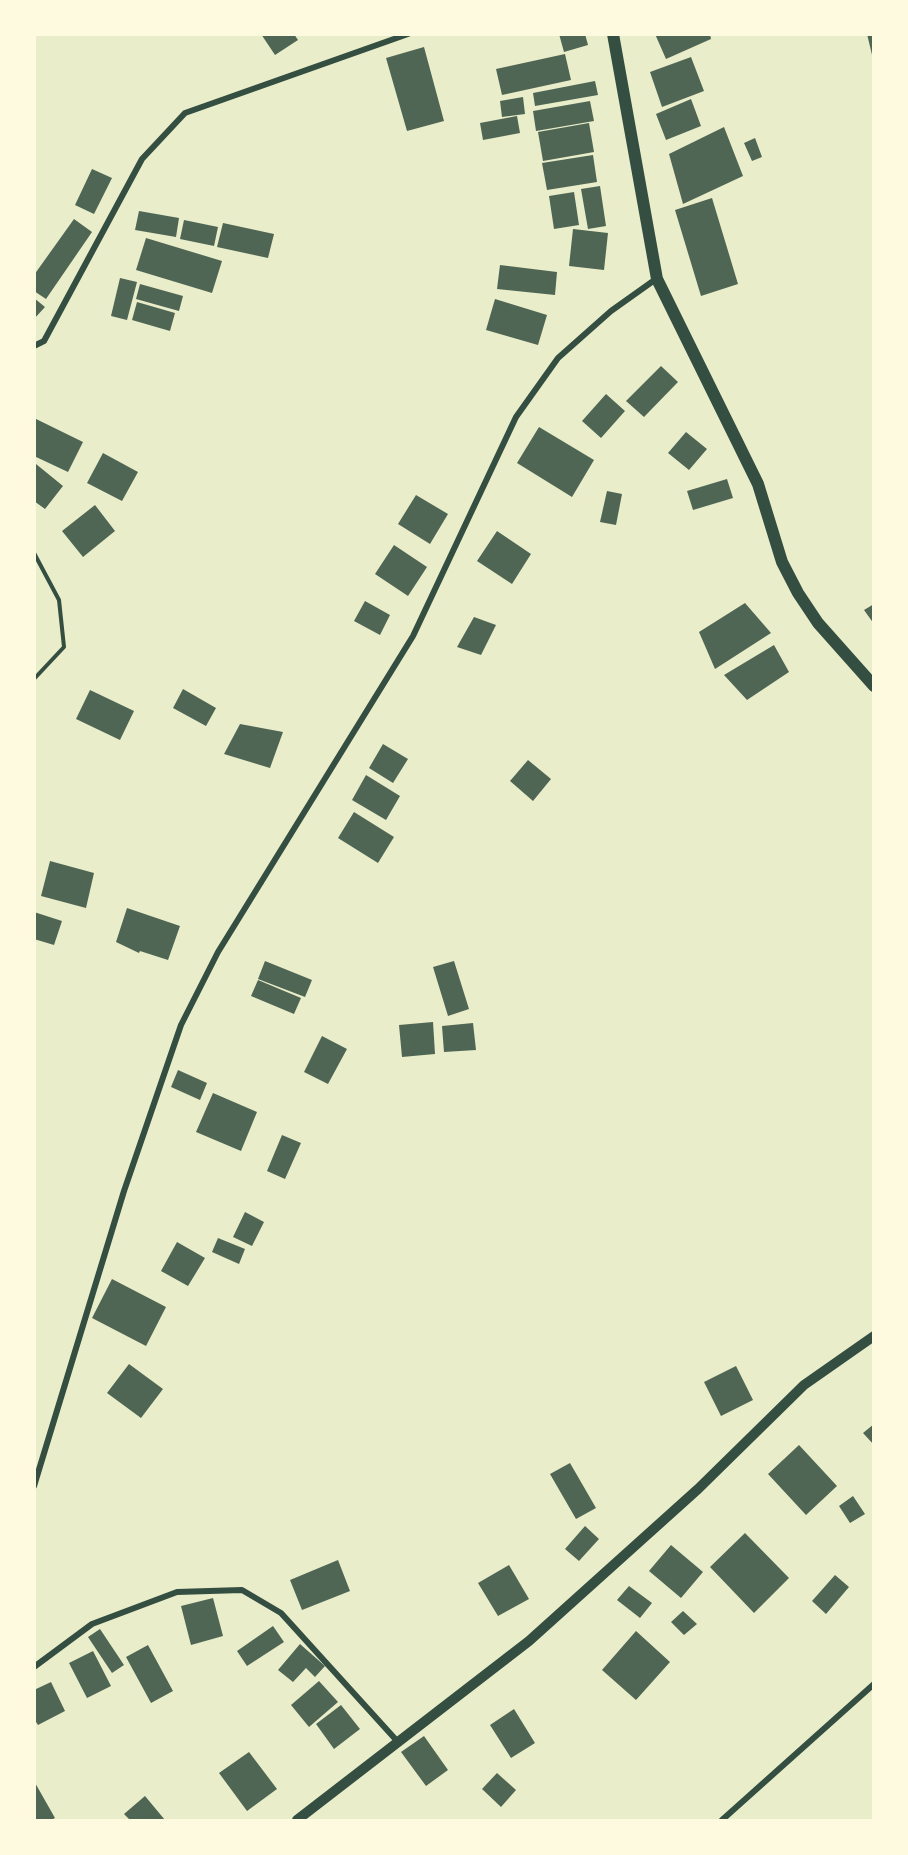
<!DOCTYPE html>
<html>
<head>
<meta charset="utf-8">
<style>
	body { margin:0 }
	#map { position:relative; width:908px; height:1855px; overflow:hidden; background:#e9edc9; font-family:Raleway,sans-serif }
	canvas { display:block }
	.frame { position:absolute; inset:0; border:36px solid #fefae0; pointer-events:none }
</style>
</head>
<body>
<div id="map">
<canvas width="908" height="1855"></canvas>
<div class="frame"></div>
</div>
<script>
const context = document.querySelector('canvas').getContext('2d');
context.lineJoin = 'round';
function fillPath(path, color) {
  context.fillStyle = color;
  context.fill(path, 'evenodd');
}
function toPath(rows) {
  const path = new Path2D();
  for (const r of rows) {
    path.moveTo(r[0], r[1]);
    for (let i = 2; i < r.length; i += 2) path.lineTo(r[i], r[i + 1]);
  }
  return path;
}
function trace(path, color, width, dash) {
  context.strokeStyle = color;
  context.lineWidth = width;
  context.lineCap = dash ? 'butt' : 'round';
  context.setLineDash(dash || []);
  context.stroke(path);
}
fillPath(toPath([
	[261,34,294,34,298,40,275,55],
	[559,34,585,34,588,45,564,52],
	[655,34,710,34,711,39,666,59],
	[867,34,874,34,874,59,873,59],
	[424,47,444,121,407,131,386,58],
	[565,54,571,80,502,95,496,69],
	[691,57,704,91,662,107,650,72],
	[595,81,598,95,535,106,533,93],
	[523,97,525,114,502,117,500,101],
	[691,99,701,126,666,140,656,114],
	[590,101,594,121,536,131,533,111],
	[517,116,520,133,483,140,480,123],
	[589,123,594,152,543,161,538,132],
	[724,127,743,176,683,204,669,154],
	[755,138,762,157,752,161,744,143],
	[593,155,597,182,547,190,542,163],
	[92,169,112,178,94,214,75,205],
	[600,186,606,226,588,229,581,189],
	[574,192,579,225,554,229,549,196],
	[712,198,738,284,701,296,675,210],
	[139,211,179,218,176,237,135,230],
	[74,219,92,232,46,299,34,291,34,275],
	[184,220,218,227,214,246,180,239],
	[223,223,274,234,268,258,217,247],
	[573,229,608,233,604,270,569,266],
	[146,238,222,261,212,293,136,270],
	[500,265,557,272,555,295,497,289],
	[120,278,137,282,127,320,111,316],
	[140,284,183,296,179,311,136,299],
	[34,298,45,307,34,319],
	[495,299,547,315,538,345,486,330],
	[137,302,175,313,170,331,132,320],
	[661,366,678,382,644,417,626,401],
	[606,394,625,411,601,438,582,421],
	[34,418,83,442,68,472,34,456],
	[539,427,594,460,572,497,517,463],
	[686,432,707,449,689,470,668,453],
	[103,453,138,472,122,501,87,483],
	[36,464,63,486,45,509,34,501],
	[727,479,733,498,693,510,687,491],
	[607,491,622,494,616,525,600,522],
	[416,495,448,514,430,544,398,524],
	[95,505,115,531,83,557,62,531],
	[497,531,531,554,512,584,477,561],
	[394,545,427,567,408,596,375,574],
	[365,601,390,615,380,635,354,621],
	[745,603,771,633,715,669,699,632],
	[874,604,874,624,864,610],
	[474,617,496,625,481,655,457,647],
	[774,645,789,672,747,700,724,675],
	[183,689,216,708,206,726,173,708],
	[90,690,134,711,120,740,76,719],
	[240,724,283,732,270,768,224,754],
	[383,744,408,759,393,783,369,768],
	[528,760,551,779,533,801,510,781],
	[366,775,400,796,386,820,352,800],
	[354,812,394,837,378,863,338,838],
	[50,861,94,873,86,908,41,896],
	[127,908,180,926,168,960,140,951,139,953,116,942],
	[34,912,62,921,54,945,34,939],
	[265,961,312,980,305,997,258,979],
	[454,961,469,1009,448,1016,433,967],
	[258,980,301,998,294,1014,251,996],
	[433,1022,435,1054,402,1057,399,1025],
	[473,1023,476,1050,444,1052,442,1026],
	[322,1036,347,1049,328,1084,304,1072],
	[178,1070,207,1083,200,1100,171,1087],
	[213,1093,257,1112,241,1151,196,1132],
	[282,1135,301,1143,285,1179,267,1171],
	[245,1212,264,1222,252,1246,233,1237],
	[218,1238,245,1249,239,1264,212,1252],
	[177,1242,205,1258,188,1286,161,1271],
	[112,1279,166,1307,146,1346,92,1318],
	[129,1364,163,1389,141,1418,107,1393],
	[736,1366,753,1400,721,1416,704,1382],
	[874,1424,874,1445,863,1433],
	[799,1445,837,1486,806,1515,768,1474],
	[570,1463,596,1508,576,1519,550,1474],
	[853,1496,865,1514,850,1523,839,1506],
	[585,1526,599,1539,579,1561,565,1549],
	[745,1533,789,1578,754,1613,710,1567],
	[671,1545,703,1572,681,1598,649,1571],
	[338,1560,350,1591,302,1610,290,1580],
	[509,1565,529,1599,498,1616,478,1583],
	[835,1575,849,1587,826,1614,812,1601],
	[629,1586,652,1603,640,1618,617,1600],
	[213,1598,223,1636,191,1645,181,1606],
	[683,1611,697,1624,684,1635,671,1622],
	[273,1626,284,1642,247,1666,237,1651],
	[100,1629,124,1665,112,1673,88,1637],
	[636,1631,670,1662,636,1700,602,1670],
	[300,1644,325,1666,315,1677,306,1668,293,1682,278,1670],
	[148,1645,173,1691,151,1703,126,1657],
	[93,1651,111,1686,87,1698,69,1663],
	[319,1681,338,1702,309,1727,291,1705],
	[51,1682,65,1711,38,1725,34,1719,34,1690],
	[341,1705,360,1729,334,1749,316,1724],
	[514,1709,535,1743,511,1758,490,1725],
	[424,1736,448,1770,426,1786,401,1752],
	[249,1752,277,1789,247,1811,219,1773],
	[497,1773,516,1790,501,1807,482,1789],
	[34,1781,55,1818,51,1820,34,1820],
	[145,1796,165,1820,130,1820,124,1814]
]), '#4f6655');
trace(toPath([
	[34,553,59,600,64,647,34,679]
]), '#344e41', 4);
trace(toPath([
	[34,346,44,341,142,159,185,113,408,34],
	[34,1486,124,1191,181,1025,218,952,413,636,516,417,558,358,611,311,656,279],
	[34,1667,92,1624,177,1592,242,1590,281,1613,398,1742],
	[722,1820,874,1684]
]), '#344e41', 6);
trace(toPath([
	[297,1820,529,1641,698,1489,804,1385,874,1336]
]), '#344e41', 10);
trace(toPath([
	[613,34,657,279,758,484,782,562,798,593,818,623,874,686]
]), '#344e41', 12);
</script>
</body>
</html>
